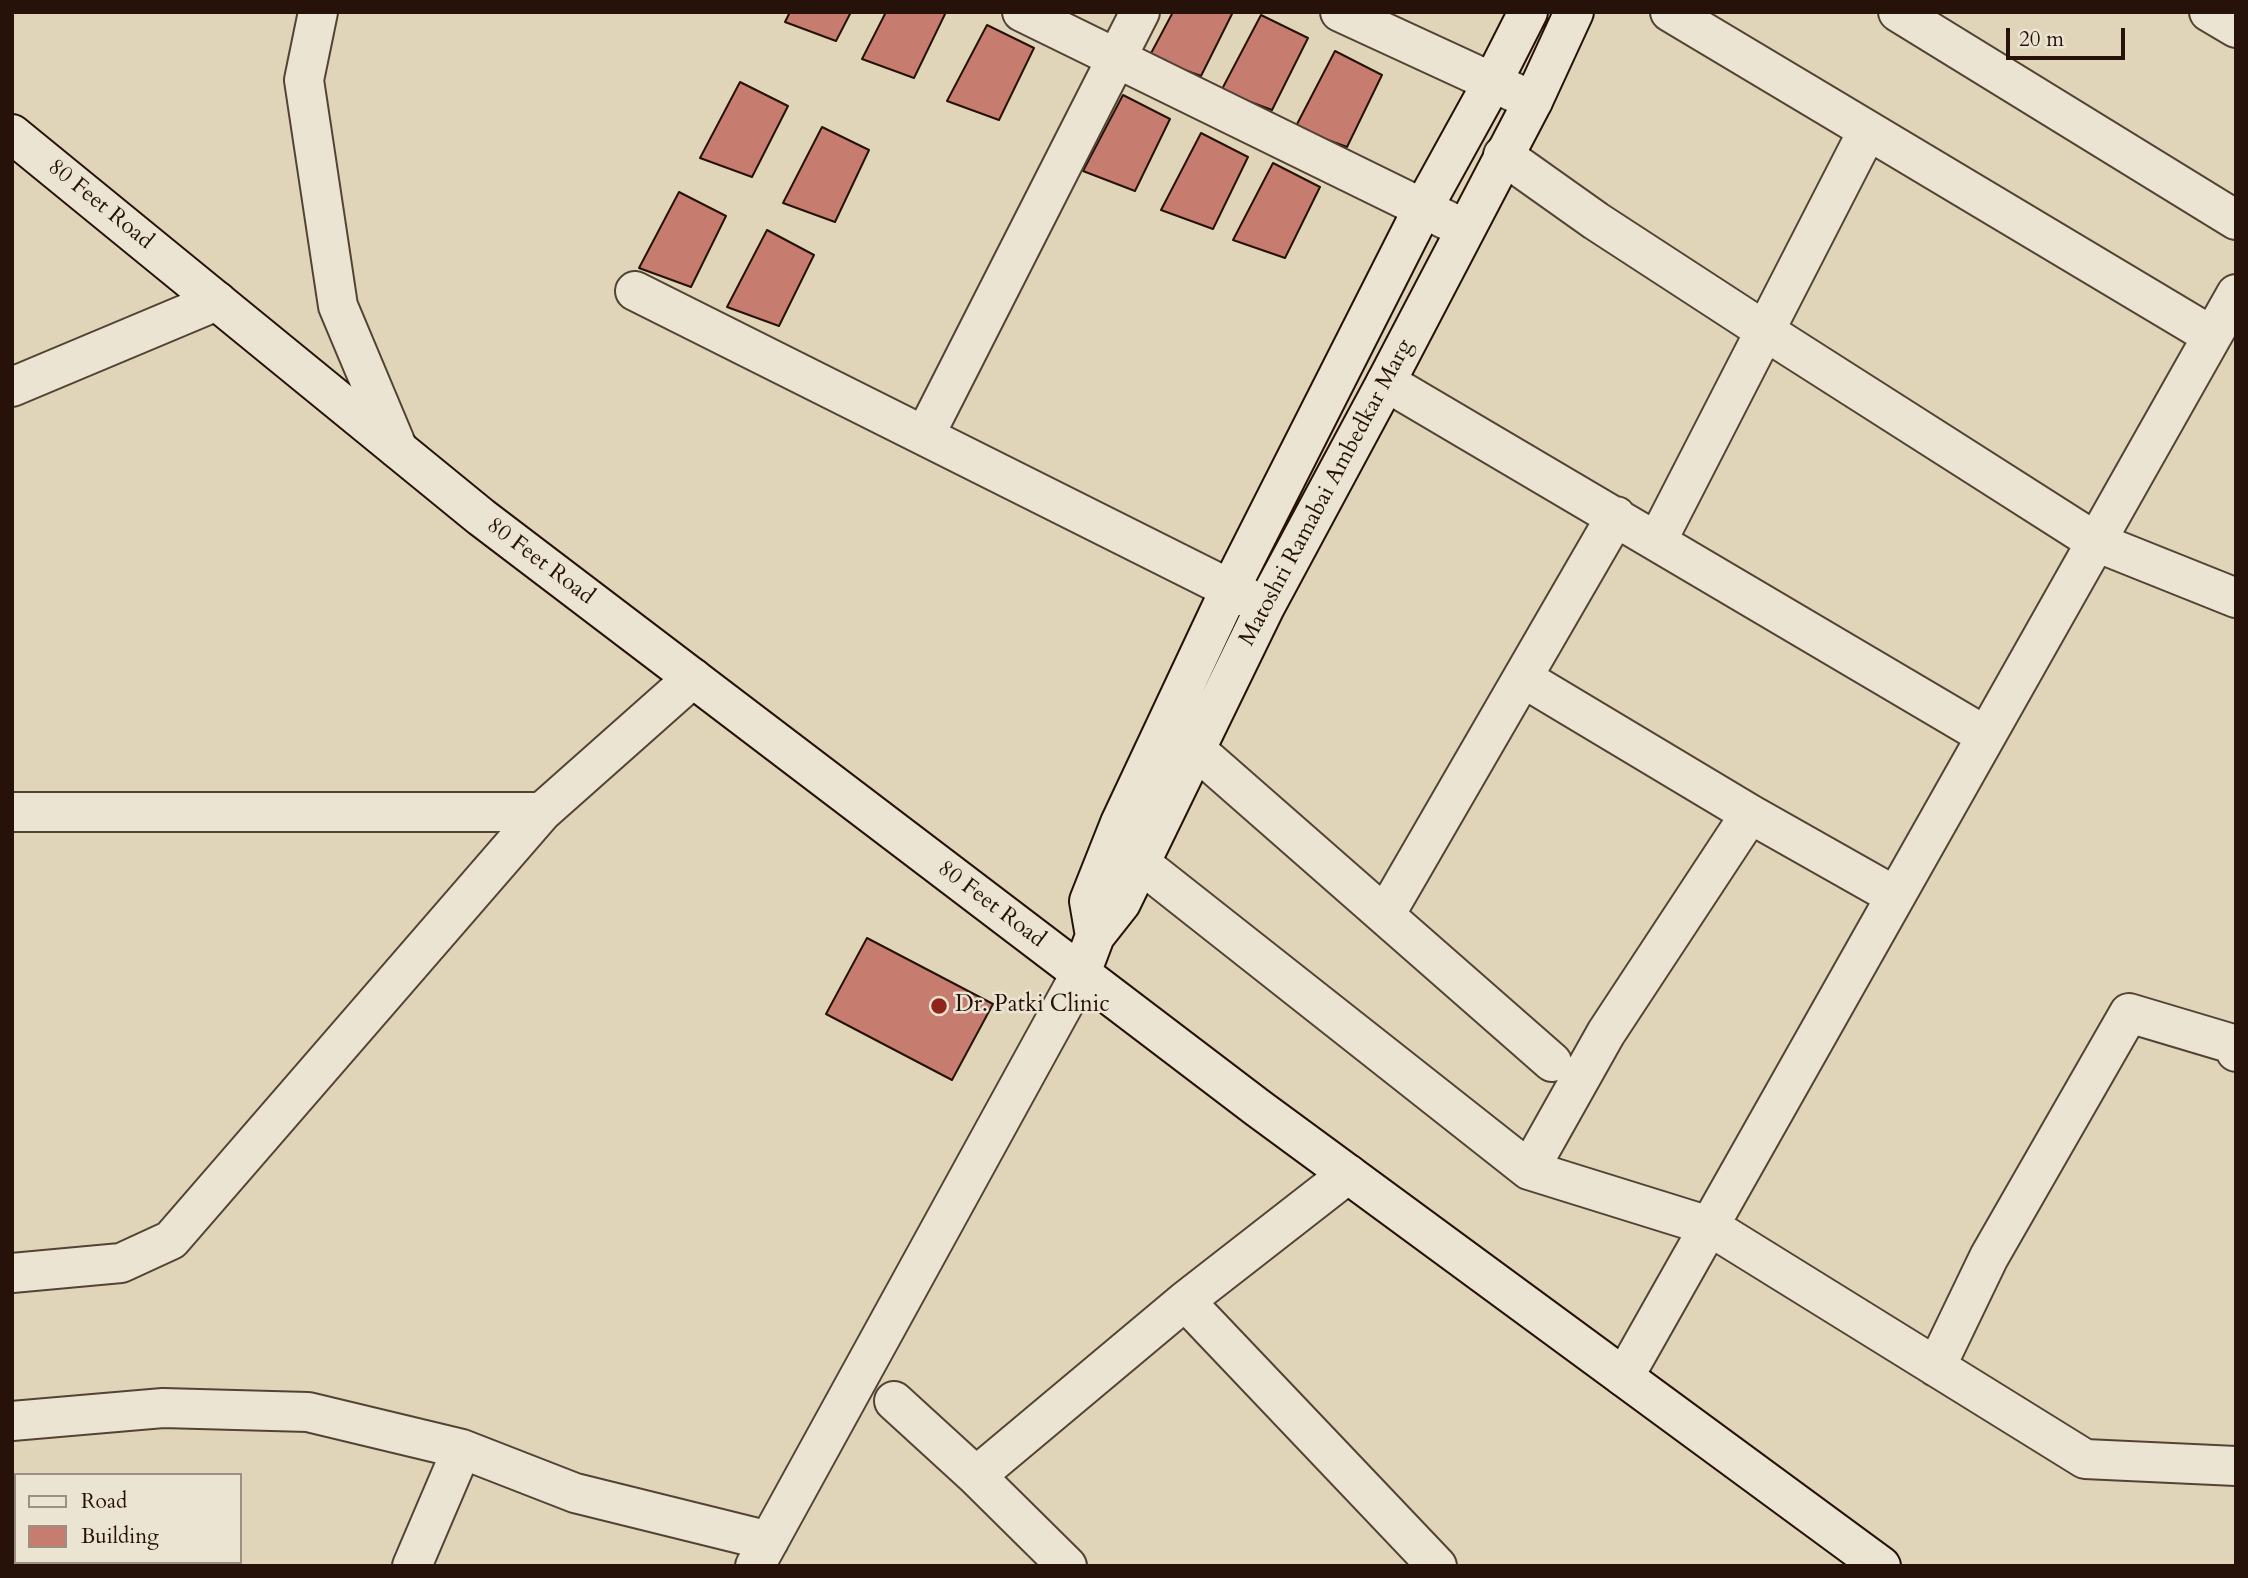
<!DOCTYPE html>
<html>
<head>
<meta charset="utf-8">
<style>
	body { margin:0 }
	#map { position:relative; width:2248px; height:1578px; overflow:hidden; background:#e0d5b9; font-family:Cardo,serif }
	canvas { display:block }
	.frame { position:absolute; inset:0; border:14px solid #261208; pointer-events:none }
	.legend { position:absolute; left:14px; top:1473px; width:228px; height:91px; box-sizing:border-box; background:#ebe4d2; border:2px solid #9c9081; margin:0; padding:9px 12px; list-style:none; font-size:21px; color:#261208 }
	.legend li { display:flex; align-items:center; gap:14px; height:35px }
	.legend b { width:35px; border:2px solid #9c9081 }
	.scale { position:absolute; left:2006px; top:28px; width:119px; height:32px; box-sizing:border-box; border:4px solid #261208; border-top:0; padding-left:9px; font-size:21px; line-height:24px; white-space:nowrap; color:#261208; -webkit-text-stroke:5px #ebe4d2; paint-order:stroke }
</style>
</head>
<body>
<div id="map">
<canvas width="2248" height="1578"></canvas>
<div class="frame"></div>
<ul class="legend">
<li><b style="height:9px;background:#ebe4d2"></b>Road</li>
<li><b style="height:19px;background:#c77c70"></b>Building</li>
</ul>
<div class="scale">20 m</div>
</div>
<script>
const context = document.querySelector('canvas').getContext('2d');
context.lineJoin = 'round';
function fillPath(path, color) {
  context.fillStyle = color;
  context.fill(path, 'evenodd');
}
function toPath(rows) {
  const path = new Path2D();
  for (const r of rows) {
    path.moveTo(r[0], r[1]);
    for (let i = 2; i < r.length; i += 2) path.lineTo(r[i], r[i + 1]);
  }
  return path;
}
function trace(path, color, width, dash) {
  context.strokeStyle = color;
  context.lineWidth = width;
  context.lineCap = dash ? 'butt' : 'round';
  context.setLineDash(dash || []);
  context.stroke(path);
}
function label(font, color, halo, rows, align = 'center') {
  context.font = font + ' Cardo,serif';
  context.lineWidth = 5;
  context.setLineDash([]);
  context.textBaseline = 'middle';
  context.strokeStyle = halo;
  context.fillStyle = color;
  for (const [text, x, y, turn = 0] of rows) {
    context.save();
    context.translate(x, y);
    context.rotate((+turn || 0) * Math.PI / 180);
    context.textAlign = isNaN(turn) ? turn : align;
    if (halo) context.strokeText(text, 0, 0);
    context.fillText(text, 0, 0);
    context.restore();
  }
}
const building = toPath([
	[790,12,851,12,836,41,785,22,790,12],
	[886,12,946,12,914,78,862,59,886,12],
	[1173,12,1233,12,1201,76,1149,57,1173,12],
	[1261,15,1308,38,1272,110,1221,91,1261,15],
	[987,25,1034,48,999,120,947,101,987,25],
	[1335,51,1382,75,1347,147,1295,128,1335,51],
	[740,82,788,106,752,177,700,158,740,82],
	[1123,95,1170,119,1135,191,1083,171,1123,95],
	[822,127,869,150,835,222,783,203,822,127],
	[1201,133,1248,157,1213,229,1161,210,1201,133],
	[1273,163,1320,187,1285,258,1233,240,1273,163],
	[679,192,726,216,691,287,639,268,679,192],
	[767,230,814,255,779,326,727,307,767,230],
	[867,938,993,1004,952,1080,826,1014,867,938]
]);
fillPath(building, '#c77c70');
trace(building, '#261208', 2);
const street = toPath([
	[318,12,304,80,338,306,398,449],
	[1022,12,1465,229],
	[1340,12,1533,101],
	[1670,12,2212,336],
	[1898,12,2236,220],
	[2209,12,2236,28],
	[1503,155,1596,221,1765,331,2096,542,2236,598],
	[635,291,1260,604],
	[1386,382,1986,736],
	[12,387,217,301],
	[925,435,1140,12],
	[1657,541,1867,132],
	[1523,678,1750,814,1895,896],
	[1194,748,1552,1062],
	[12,812,542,812],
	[1140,863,1529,1170,1709,1226,2085,1459,2236,1466],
	[1385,915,1616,516],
	[1529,1170,1606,1033,1750,814],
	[12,1273,121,1263,171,1240,542,812,693,678],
	[1185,1301,1437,1566],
	[1936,1367,1989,1257,2129,1013,2233,1044,2236,1052],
	[1624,1377,2236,294],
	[894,1401,976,1476,1067,1566],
	[12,1421,163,1408,308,1412,462,1449,575,1493,769,1541],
	[976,1476,1185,1301,1348,1174],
	[412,1566,462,1449],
	[755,1566,1081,973]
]);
const secondary = toPath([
	[12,134,481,517,1258,1108,1881,1566],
	[1095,936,1089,901,1120,823,1230,589,1423,208,1492,83,1528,12],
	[1081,973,1095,936,1121,903,1265,607,1386,382,1533,101,1574,12]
]);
trace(street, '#544334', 42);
trace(secondary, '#261208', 42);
trace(street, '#ebe4d2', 38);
trace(secondary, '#ebe4d2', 38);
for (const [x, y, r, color] of [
	[939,1006,9,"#8f2418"]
]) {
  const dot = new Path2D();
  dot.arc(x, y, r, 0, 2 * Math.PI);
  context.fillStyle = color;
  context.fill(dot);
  trace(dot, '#ebe4d2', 2.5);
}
label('23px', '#261208', '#ebe4d2', [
	["80 Feet Road",100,205,39],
	["Matoshri Ramabai Ambedkar Marg",1327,493,-62],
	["80 Feet Road",540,562,37],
	["80 Feet Road",991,905,37]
]);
label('23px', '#261208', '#ebe4d2', [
	["Dr. Patki Clinic",955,1006]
], 'left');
</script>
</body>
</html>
